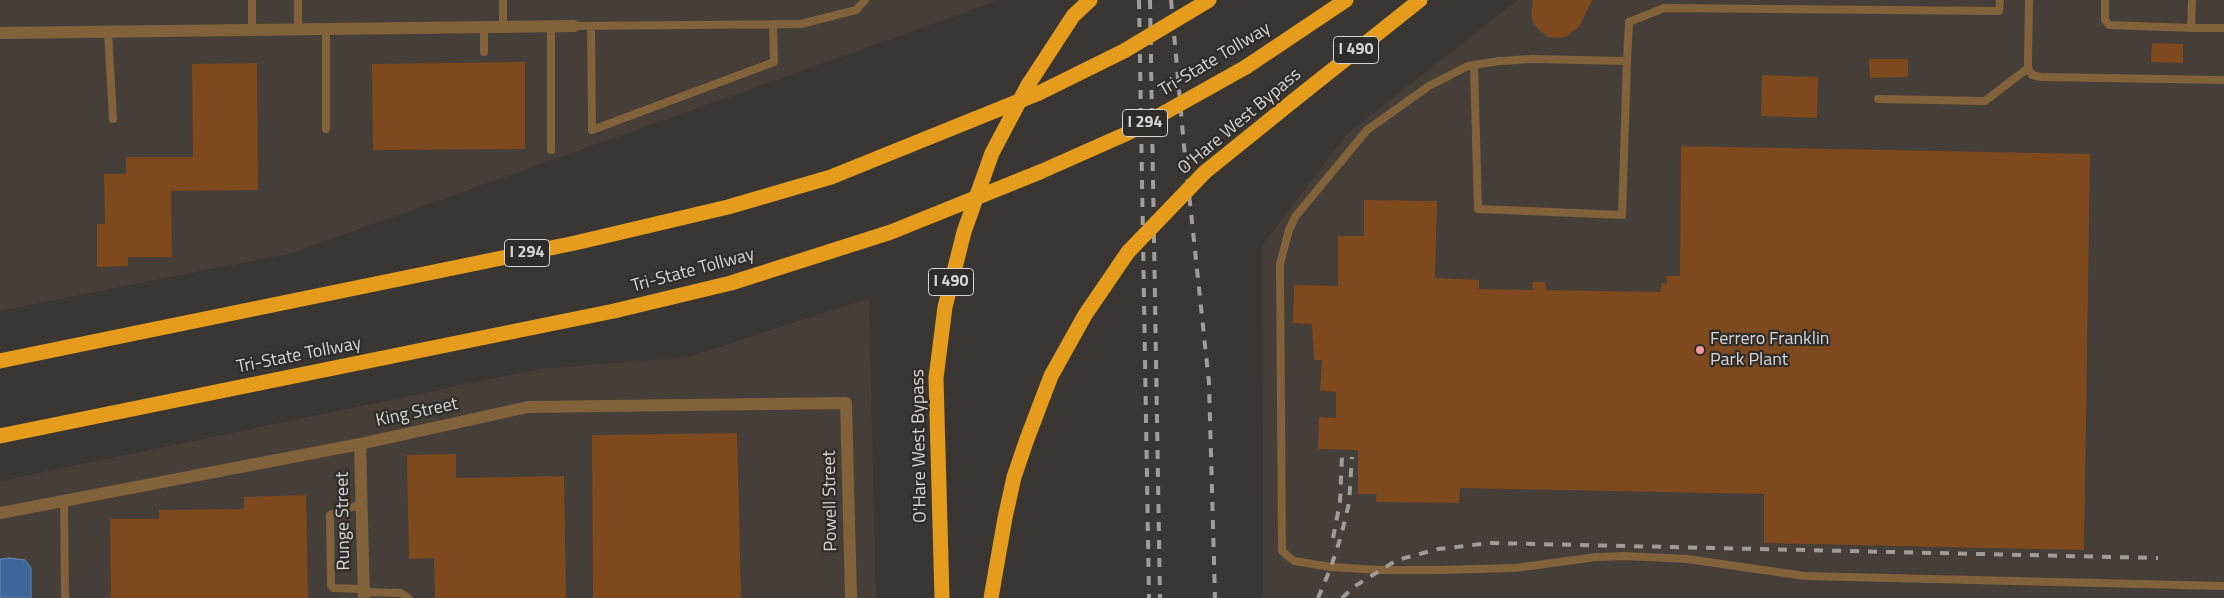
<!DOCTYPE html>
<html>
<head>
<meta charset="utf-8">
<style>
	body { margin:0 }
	canvas { display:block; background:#393634 }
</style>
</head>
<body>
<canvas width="2224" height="598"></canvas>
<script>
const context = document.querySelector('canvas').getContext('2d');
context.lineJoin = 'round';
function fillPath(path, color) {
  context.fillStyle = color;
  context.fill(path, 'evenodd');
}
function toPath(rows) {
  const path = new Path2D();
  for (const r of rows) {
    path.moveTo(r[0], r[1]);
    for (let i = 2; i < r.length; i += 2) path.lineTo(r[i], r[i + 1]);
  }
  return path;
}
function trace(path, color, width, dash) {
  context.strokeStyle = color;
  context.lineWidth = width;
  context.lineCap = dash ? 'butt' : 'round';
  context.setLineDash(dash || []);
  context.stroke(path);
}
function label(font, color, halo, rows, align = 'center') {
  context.font = font + ' "Titillium Web",sans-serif';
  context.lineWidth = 4.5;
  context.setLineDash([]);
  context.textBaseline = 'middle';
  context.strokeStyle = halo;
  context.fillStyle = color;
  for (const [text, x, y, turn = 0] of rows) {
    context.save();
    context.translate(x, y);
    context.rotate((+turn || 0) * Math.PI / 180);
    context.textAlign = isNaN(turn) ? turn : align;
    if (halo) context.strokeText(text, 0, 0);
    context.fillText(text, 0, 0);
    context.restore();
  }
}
fillPath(toPath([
	[0,0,1000,0,292,253,0,311],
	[1517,0,2224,0,2224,598,1263,598,1262,246,1346,135],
	[869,298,876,598,0,598,0,481,539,369,689,357]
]), '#463e38');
const water = toPath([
	[9,558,25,560,31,568,31,598,0,598,0,559,9,558]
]);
fillPath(water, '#3c6798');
trace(water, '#6b88aa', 1);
fillPath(toPath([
	[1533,0,1592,0,1579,27,1565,37,1556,38,1548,37,1535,26,1531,18],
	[2152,43,2183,44,2183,63,2151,62],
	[1869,59,1908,59,1908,77,1870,78],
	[525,62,525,149,373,150,372,64],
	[257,63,258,190,171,191,172,257,128,257,128,266,97,267,97,224,105,224,104,174,126,174,126,157,193,157,192,64],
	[1762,75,1818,77,1817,118,1761,116],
	[1681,146,2090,154,2084,550,1764,543,1764,494,1460,488,1459,503,1376,502,1377,494,1358,494,1358,450,1318,449,1319,417,1336,418,1336,392,1320,391,1322,360,1314,360,1312,324,1293,323,1294,285,1338,286,1338,236,1364,236,1364,200,1437,201,1435,278,1479,280,1479,289,1533,290,1532,282,1545,282,1546,290,1660,292,1662,283,1667,284,1666,276,1680,276],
	[737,433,741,598,593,598,592,435],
	[456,454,456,478,564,476,566,598,435,598,434,558,409,559,407,455],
	[306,495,308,598,111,598,110,519,159,519,159,510,244,509,244,497]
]), '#7f491e');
trace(toPath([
	[252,0,252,30],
	[298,0,298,30],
	[2029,0,2028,60,2028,68,2032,75,2041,77,2224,80],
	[2105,0,2105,20,2109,25,2191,28],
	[2192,0,2191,28,2224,28],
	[574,26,801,24,856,10,865,0],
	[591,26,592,130,774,62,773,24],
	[503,27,503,0],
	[551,27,551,150],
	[326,29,326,129],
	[108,32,113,119],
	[484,52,484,27],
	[1627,61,1629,22,1664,8,1999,11,2000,0],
	[1474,65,1478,209,1622,215,1627,61,1532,59,1500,61,1474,65,1468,66,1429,86,1367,130,1295,217,1289,230,1280,264,1282,551,1289,557,1294,561,1331,567,1379,570,1437,570,1515,568,1596,557,1626,556,1687,559,1805,576,2224,586],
	[1878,99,1985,101,2028,68],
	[64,500,65,598],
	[361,504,330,515,331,585,333,588,363,589],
	[363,592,401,593,408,598]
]), '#81623a', 8);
trace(toPath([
	[0,33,574,26],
	[360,444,364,598],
	[0,513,360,444,528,407,846,403,851,598]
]), '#81623a', 12);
trace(toPath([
	[1246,67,1346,0],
	[1293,101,1420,0],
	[0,361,575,243,728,207,831,177,1039,93],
	[0,436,614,311,731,283,891,232,1040,172]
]), '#e59b1b', 15);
trace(toPath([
	[1139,0,1149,598],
	[1150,0,1160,598],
	[1171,0,1184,146,1209,383,1215,598],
	[1333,538,1340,502,1342,456],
	[1318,598,1331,567,1341,536,1349,503,1352,457],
	[1342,598,1355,586,1397,560,1438,549,1491,543,2158,558]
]), '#9f9c9a', 4, [9, 9]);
trace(toPath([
	[1039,93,1124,51,1209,0],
	[1040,172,1128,133,1246,67],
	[942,598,936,378,945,307,964,232,992,153,1028,85,1073,16,1090,0],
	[991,598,1005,518,1014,477,1027,439,1051,376,1085,315,1128,252,1205,172,1293,101]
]), '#e59b1b', 15);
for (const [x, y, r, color] of [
	[1700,350,5,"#f49aa0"]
]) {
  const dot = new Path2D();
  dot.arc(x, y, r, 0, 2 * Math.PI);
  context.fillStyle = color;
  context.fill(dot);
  trace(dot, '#2f2c2a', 2);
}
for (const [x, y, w] of [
	[1356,50,45],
	[1145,123,45],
	[527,253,45],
	[951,282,45]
]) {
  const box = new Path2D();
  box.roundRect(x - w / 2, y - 13.5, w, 27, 4);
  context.fillStyle = '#2f2c2a';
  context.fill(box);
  trace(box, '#d8d6d4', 1);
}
label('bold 16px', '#d8d6d4', null, [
	["I 490",1356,50],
	["I 294",1145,123],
	["I 294",527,253],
	["I 490",951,282]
]);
label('18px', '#d8d6d4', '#2f2c2a', [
	["Tri-State Tollway",1215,60,-31],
	["O'Hare West Bypass",1240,122,-40],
	["Tri-State Tollway",693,271,-15],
	["Tri-State Tollway",299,356,-11],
	["King Street",417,413,-12],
	["O'Hare West Bypass",920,446,-91],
	["Powell Street",831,501,-91],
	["Runge Street",344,521,-91]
]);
label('18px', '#d8d6d4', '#2f2c2a', [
	["Ferrero Franklin",1710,340],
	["Park Plant",1710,361]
], 'left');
</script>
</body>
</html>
